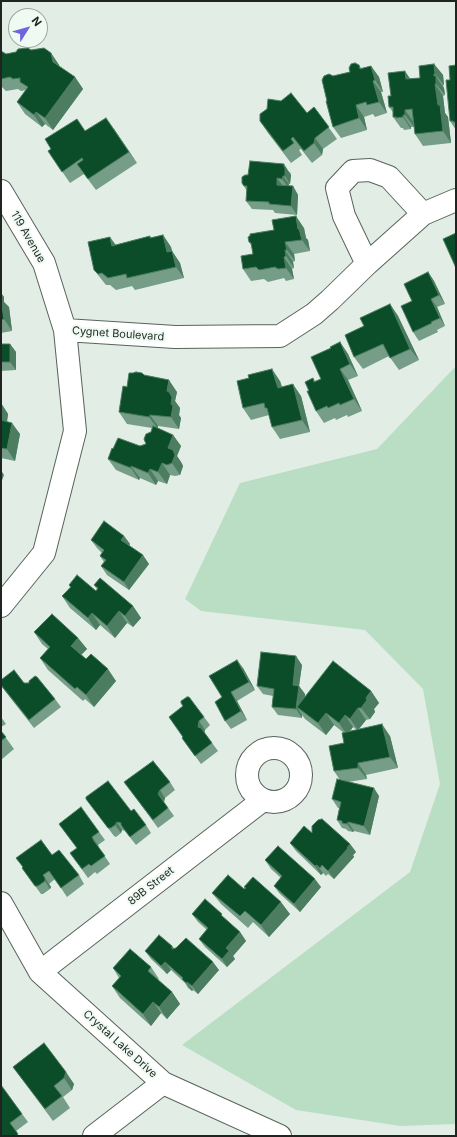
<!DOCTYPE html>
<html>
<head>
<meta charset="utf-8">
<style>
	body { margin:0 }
	#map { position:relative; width:457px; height:1137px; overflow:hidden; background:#e2eee5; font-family:Inter,sans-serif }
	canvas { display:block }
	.frame { position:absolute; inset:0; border:2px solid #1f2420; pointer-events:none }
	.north { position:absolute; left:8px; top:8px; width:40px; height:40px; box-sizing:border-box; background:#effbf2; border:1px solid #9ca59e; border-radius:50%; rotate:53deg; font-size:11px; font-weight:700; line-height:16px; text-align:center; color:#1f2420 }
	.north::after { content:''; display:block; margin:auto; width:14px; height:18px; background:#6c67e1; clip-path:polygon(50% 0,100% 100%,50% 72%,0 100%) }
</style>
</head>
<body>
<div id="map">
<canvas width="457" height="1137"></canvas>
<div class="frame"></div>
<div class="north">N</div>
</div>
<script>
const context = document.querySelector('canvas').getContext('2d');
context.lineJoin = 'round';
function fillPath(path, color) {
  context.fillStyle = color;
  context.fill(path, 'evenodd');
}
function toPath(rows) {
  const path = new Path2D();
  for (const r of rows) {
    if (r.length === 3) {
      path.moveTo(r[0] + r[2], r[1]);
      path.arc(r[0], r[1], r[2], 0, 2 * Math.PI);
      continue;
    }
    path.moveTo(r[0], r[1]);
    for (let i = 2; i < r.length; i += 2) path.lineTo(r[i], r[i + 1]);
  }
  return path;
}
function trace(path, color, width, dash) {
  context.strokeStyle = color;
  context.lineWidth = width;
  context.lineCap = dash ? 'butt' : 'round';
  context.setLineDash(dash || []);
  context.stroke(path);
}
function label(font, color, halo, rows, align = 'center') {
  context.font = font + ' Inter,sans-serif';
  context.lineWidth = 4;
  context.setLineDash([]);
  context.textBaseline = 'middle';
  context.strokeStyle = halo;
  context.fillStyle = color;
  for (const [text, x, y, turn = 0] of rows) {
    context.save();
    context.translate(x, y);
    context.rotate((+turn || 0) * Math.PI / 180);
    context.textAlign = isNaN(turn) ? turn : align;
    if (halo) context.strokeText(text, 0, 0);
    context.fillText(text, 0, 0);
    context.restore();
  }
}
fillPath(toPath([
	[456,366,456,1124,400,1126,296,1110,182,1045,410,872,440,784,423,689,365,630,201,611,185,599,240,483,377,449]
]), '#badec4');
const minor = toPath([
	[1,191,44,263,65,330,75,431,44,553,1,606],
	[367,264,344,216,337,188,353,171,370,170,389,177,423,214],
	[65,330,175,337,280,336,314,314,330,300,367,264,423,214,456,200],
	[274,775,27],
	[1,903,40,972,163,1083,280,1136],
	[40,972,263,800],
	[94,1136,163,1083]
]);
trace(minor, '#59635c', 24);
trace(minor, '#fff', 22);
fillPath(toPath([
	[31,50,51,53,59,65,60,67,75,77,83,89,53,130,45,124,42,127,25,114,17,102,26,90,21,91,18,89,6,91,1,86,1,79,6,54],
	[434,64,443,75,444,85,443,86,444,88,445,95,443,96,445,113,448,117,451,143,423,146,415,134,414,121,413,121,414,127,411,127,411,129,404,130,403,128,401,128,393,117,393,112,389,107,391,96,410,79,420,78],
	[359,65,361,68,371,66,379,77,383,92,381,92,387,113,375,117,373,114,364,117,367,130,341,138,333,127,327,101,333,76,350,72],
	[456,65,456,130,450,121,450,80],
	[314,107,337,139,323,149,322,155,312,163,301,149,299,150,302,155,291,163,268,133,260,121,307,113],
	[114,129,137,163,96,190,84,174,70,183,48,151,85,131],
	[290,172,291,175,290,184,289,184,288,186,293,186,298,195,297,215,275,213,273,210,252,209,246,201,247,191,242,183,248,175],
	[304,228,306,238,308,240,310,251,294,254,295,261,293,262,294,268,292,269,294,279,286,281,284,278,268,282,264,279,251,281,243,269,253,254,252,246,249,242],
	[163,235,171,247,172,251,180,263,184,278,135,290,132,286,116,290,110,285,106,285,94,270,115,245,150,236,151,238],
	[428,272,434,281,445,304,437,307,445,326,437,330,438,332,419,341,413,332,412,301],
	[1,293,4,297,4,302,9,307,12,331,1,333],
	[390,304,398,316,419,360,399,370,389,356,363,369,354,357,364,326],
	[340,342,348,354,358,376,348,380,362,411,348,417,347,415,336,420,335,418,324,423,316,411,309,391,313,378,315,381,321,379,331,348],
	[1,344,10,344,16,352,16,370,1,371],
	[133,373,144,375,177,392,175,401,180,408,179,415,181,418,179,429,158,426,158,428,173,435,181,446,177,456,181,462,183,466,180,475,175,476,170,475,167,484,158,481,156,485,140,478,139,480,116,470,108,459,113,449,140,446,146,444,152,428,127,424,119,412,127,387],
	[280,381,282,387,301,396,310,432,280,439,272,427,269,415,251,420,243,408],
	[1,403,8,414,7,422,20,434,15,461,1,458],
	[124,536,130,544,129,545,149,564,129,590,107,575,101,566,104,562,100,556,102,553,97,548,91,540],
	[69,585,96,591,97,589,94,585,133,606,141,618,133,627,127,623,115,638,100,625,96,630,70,608,62,596,70,587],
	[34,632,78,638,87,649,81,655,86,659,116,681,94,707,85,699,83,701,48,670,40,658,48,649,42,644],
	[302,665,299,686,305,694,305,697,371,691,379,703,374,709,375,712,370,719,366,720,359,729,390,736,398,768,366,775,367,779,348,782,379,796,370,835,354,831,353,832,348,831,346,829,342,828,337,820,339,808,338,808,332,799,340,780,334,771,344,743,344,733,334,725,326,735,305,719,302,715,302,718,278,715,272,707,273,696,263,694,257,686],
	[353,727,357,730,350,731],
	[243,668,255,690,237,701,247,720,231,729,225,721,222,697],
	[24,683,55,699,61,707,34,728,1,686],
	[189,697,210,725,205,730,204,732,218,751,201,764,182,738,183,737,169,717,183,706],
	[1,717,6,724,1,727],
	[1,731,14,749,1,760],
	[124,782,170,782,175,790,165,798,164,802,174,816,158,828],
	[86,799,131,811,146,825,151,833,136,845,125,831,122,830,121,833,116,837,114,836],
	[81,807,105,840,98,845,99,848,110,864,97,874,95,872,88,878,70,853,77,848,59,824],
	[312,833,350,844,356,852,353,855,354,857,334,879,328,874,326,876,323,873,321,875,296,851,290,843],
	[52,855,79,875,84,884,67,897,55,879,49,884,51,887,50,889,43,894,41,894,22,868,23,867,16,858],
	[265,860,321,887,300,912,280,894,274,886,281,878,271,869],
	[244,887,290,914,269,937,253,922,248,928,221,904,212,893,244,889,245,888],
	[192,914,226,920,240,932,246,941,233,956,235,959,227,967,205,947,199,939,207,930,198,922],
	[172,946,174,948,219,970,198,994,193,990,192,991,188,988,185,983,171,970,167,974,151,959,145,951],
	[151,967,159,979,158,980,172,992,180,1004,167,1019,161,1013,151,1026,120,998,112,986,119,978,113,968],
	[44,1043,74,1084,72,1090,63,1097,70,1108,53,1121,13,1067],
	[1,1085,28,1122,16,1131,19,1136,1,1136]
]), '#769d87');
fillPath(toPath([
	[51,53,59,65,61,73,53,62],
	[434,64,443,75,444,85,435,74],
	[371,66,379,77,383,92,375,80],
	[405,71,413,83,406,79],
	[434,74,444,88,445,95,436,84],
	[75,77,83,89,53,130,45,118],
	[373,81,381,92,387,113,379,102],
	[435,84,443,96,445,113,448,117,451,143,443,131,438,105],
	[356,105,364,117,367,130,359,118],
	[405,110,413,121,414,127,405,115],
	[36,112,45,124,42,127,34,115],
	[403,115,411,127,411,129,403,117],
	[106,118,114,129,137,163,129,152],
	[315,138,323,149,322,155,314,143],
	[284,164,291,175,290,184,285,176],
	[283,176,289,184,288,187,282,179],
	[277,178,283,186,277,185],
	[293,186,298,195,297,215,291,206],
	[296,216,304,228,306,238,308,240,310,251,302,240,298,229],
	[163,235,171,247,175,264,167,252],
	[110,237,118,248,112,246],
	[285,242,294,254,295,261,287,250],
	[285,250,293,262,294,268,286,256],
	[172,251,180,263,184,278,176,267],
	[284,257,292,269,294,279,286,268],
	[428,272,434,281,445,304,439,295],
	[1,293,4,297,4,302,9,307,12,331,4,319,1,301],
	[431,299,437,307,445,326,440,318],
	[390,304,398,316,419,360,410,349],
	[340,342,348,354,358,376,350,364],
	[10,344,16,352,16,370,10,362],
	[272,369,280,381,286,400,278,388],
	[340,369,348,380,362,411,354,399],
	[169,380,177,392,175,401,180,408,179,415,181,418,179,429,171,417,167,391],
	[293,384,301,396,310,432,302,420],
	[1,403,8,414,6,428,1,421],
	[150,415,158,426,158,429,149,417],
	[12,423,20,434,15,461,7,449],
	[173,435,181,446,177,456,181,462,183,466,180,475,172,463,168,448],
	[162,463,170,475,167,484,158,472],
	[131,466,140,478,139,480,131,468],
	[150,469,158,481,156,485,148,473],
	[1,470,4,475,1,483],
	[124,536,130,544,127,548,121,540],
	[143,555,149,564,129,590,124,582],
	[133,606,141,618,133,627,125,616],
	[119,611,127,623,115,638,107,626],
	[92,613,100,625,96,630,88,618],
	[78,638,87,649,79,657,71,646],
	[296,656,302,665,298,693,293,685],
	[237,660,243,668,255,690,249,682],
	[108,669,116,681,94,707,86,695],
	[299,686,305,694,303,712,297,707],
	[371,691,379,703,374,709,375,712,370,719,361,708,366,698],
	[231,692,237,701,247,720,241,711],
	[297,707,302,715,302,718,296,709],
	[358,708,366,720,358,730,350,719],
	[326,713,334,725,326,735,318,723],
	[345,715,353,727,347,735,339,723],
	[199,721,205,730,204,735,198,727],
	[382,724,390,736,398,768,390,757],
	[358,763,366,775,367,779,358,768],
	[374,788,379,796,370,835,364,826],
	[160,790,165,798,164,802,158,794],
	[117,822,122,830,121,833,115,825],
	[348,822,354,831,353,832,347,824],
	[92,837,98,845,99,849,94,841],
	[350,844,356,852,353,855,354,857,334,879,328,871],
	[317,865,323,873,321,875,315,866],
	[43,875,51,887,50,889,45,881],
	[315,879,321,887,300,912,294,904],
	[281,902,290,914,269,937,261,925],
	[240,932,246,941,233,956,235,959,227,967,222,959,226,948],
	[165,962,171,970,167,974,161,966],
	[213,962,219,970,198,994,192,986],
	[187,982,193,990,192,991,186,983],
	[172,992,180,1004,167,1019,159,1007],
	[153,1002,161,1013,151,1026,143,1014],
	[66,1072,74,1084,72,1090,64,1078]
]), '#4c7d61');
const building = toPath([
	[28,48,31,50,44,48,51,53,53,62,75,77,45,118,36,112,34,115,17,102,28,87,20,82,20,78,13,79,10,77,1,79,1,51,6,54,16,52,18,49,28,48],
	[355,63,359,65,360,69,371,66,375,80,373,81,379,102,367,105,366,102,356,105,359,118,333,127,326,101,327,101,322,80,324,76,329,74,333,76,350,72,349,68,351,64,355,63],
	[434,64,435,74,434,74,434,76,436,76,436,84,435,84,438,105,440,105,443,131,415,134,412,109,405,110,405,115,403,115,403,117,396,118,396,117,393,117,393,107,389,107,388,96,391,96,388,73,405,71,406,79,420,78,419,66,434,64],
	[456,65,456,122,453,122,453,121,450,121,446,80,450,80,449,66,456,65],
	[291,93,307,113,314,107,329,127,315,138,314,143,304,151,293,137,291,139,294,143,283,151,260,121,260,114,267,109,268,99,281,101,291,93],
	[106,118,129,152,88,179,77,164,83,160,82,158,62,172,48,151,51,149,45,139,77,119,85,131,106,118],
	[250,161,284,164,284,167,285,167,285,176,283,176,282,179,277,178,277,185,293,186,291,206,269,204,269,202,246,201,247,186,244,186,242,183,242,177,245,175,248,175,250,161],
	[296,216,298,229,299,229,302,240,285,242,287,250,285,250,286,256,284,257,286,268,278,269,275,267,259,270,256,267,243,269,241,256,253,254,251,243,249,242,248,237,250,236,250,234,274,230,272,220,296,216],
	[456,233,456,268,443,239,456,233],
	[163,235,167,252,172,251,176,267,127,278,126,274,108,278,102,273,98,274,94,270,88,242,110,237,112,246,150,236,150,238,163,235],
	[428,272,439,295,431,299,440,318,431,322,432,323,413,332,401,306,412,301,404,284,428,272],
	[1,300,4,319,1,320,1,300],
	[390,304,410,349,390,358,383,344,354,357,345,335,364,326,360,318,390,304],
	[340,342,350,364,340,369,354,399,340,405,339,403,328,408,327,406,316,411,307,391,309,391,305,382,313,378,314,382,321,379,311,357,331,348,330,347,340,342],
	[1,344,10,344,10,362,1,362,1,344],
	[272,369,278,388,293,384,302,420,272,427,267,408,265,408,264,403,243,408,237,381,249,378,248,375,272,369],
	[136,372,142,373,144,375,169,380,167,391,169,392,172,397,171,404,173,406,171,417,150,415,149,417,119,412,123,386,127,387,129,373,133,373,136,372],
	[1,420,12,423,7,449,1,448,1,420],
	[153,426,173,435,168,448,173,450,175,455,172,463,167,465,162,463,158,472,150,469,148,473,131,466,131,468,108,459,112,448,113,449,118,438,140,446,146,444,144,439,146,434,151,432,153,426],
	[104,521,124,536,121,540,143,555,124,582,101,566,106,560,100,556,104,550,91,540,104,521],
	[77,575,96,591,98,588,94,585,100,578,133,606,125,616,119,611,107,626,92,613,88,618,62,596,71,587,69,585,77,575],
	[52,614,78,638,71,646,86,659,91,654,108,669,86,695,77,687,75,689,40,658,50,647,34,632,52,614],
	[261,652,296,656,293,685,299,686,296,709,272,707,274,689,257,686,261,652],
	[237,660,249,682,231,692,241,711,225,721,215,702,222,697,209,676,237,660],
	[333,661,371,691,366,698,367,700,361,708,358,708,350,719,345,715,339,723,326,713,318,723,297,707,333,661],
	[14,670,24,683,29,683,29,681,35,676,37,677,55,699,29,720,1,685,1,680,14,670],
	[187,697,189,697,204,717,199,721,198,727,201,728,212,743,195,756,182,738,183,737,169,717,183,706,181,703,181,701,187,697],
	[382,724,390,757,358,763,358,768,334,771,329,746,344,743,342,733,382,724],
	[1,731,6,737,1,741,1,731],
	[153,761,170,782,160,790,158,794,168,808,153,820,124,782,153,761],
	[337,779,374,788,364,826,348,822,347,824,342,823,342,821,337,820,341,802,332,799,337,779],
	[108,781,131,811,134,809,146,825,130,837,121,825,121,823,117,822,115,825,111,828,108,828,86,799,86,797,108,781],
	[81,807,99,832,92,837,94,841,105,856,91,866,89,864,82,869,70,853,77,848,59,824,81,807],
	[322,819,350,844,347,848,348,848,328,871,322,865,320,868,317,865,315,866,290,843,304,826,312,833,312,826,318,820,322,819],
	[41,840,52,855,59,850,79,875,61,888,49,871,43,875,45,878,45,881,38,886,35,886,22,868,23,867,16,858,41,840],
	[278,846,315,879,294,904,274,886,282,876,265,860,278,846],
	[228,875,244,889,246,888,244,887,253,877,281,902,261,925,245,911,240,916,212,893,228,875],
	[205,899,222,914,221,915,240,932,226,948,229,951,222,959,199,939,208,928,192,914,205,899],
	[159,935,172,946,172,949,176,948,186,938,213,962,192,986,187,982,186,983,182,979,183,978,165,962,161,966,145,951,159,935],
	[130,949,151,967,148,971,172,992,159,1007,153,1002,143,1014,112,986,121,976,113,968,130,949],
	[44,1043,66,1072,64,1078,54,1086,62,1096,45,1109,13,1067,44,1043],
	[1,1085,22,1114,10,1123,18,1134,16,1136,1,1136,1,1085]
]);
fillPath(building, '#0b4c29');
trace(building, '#4c7d61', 1);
label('11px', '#1f2420', '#effbf2', [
	["119 Avenue",28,237,60],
	["Cygnet Boulevard",118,334,4],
	["89B Street",151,886,-38],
	["Crystal Lake Drive",120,1044,42]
]);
</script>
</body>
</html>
